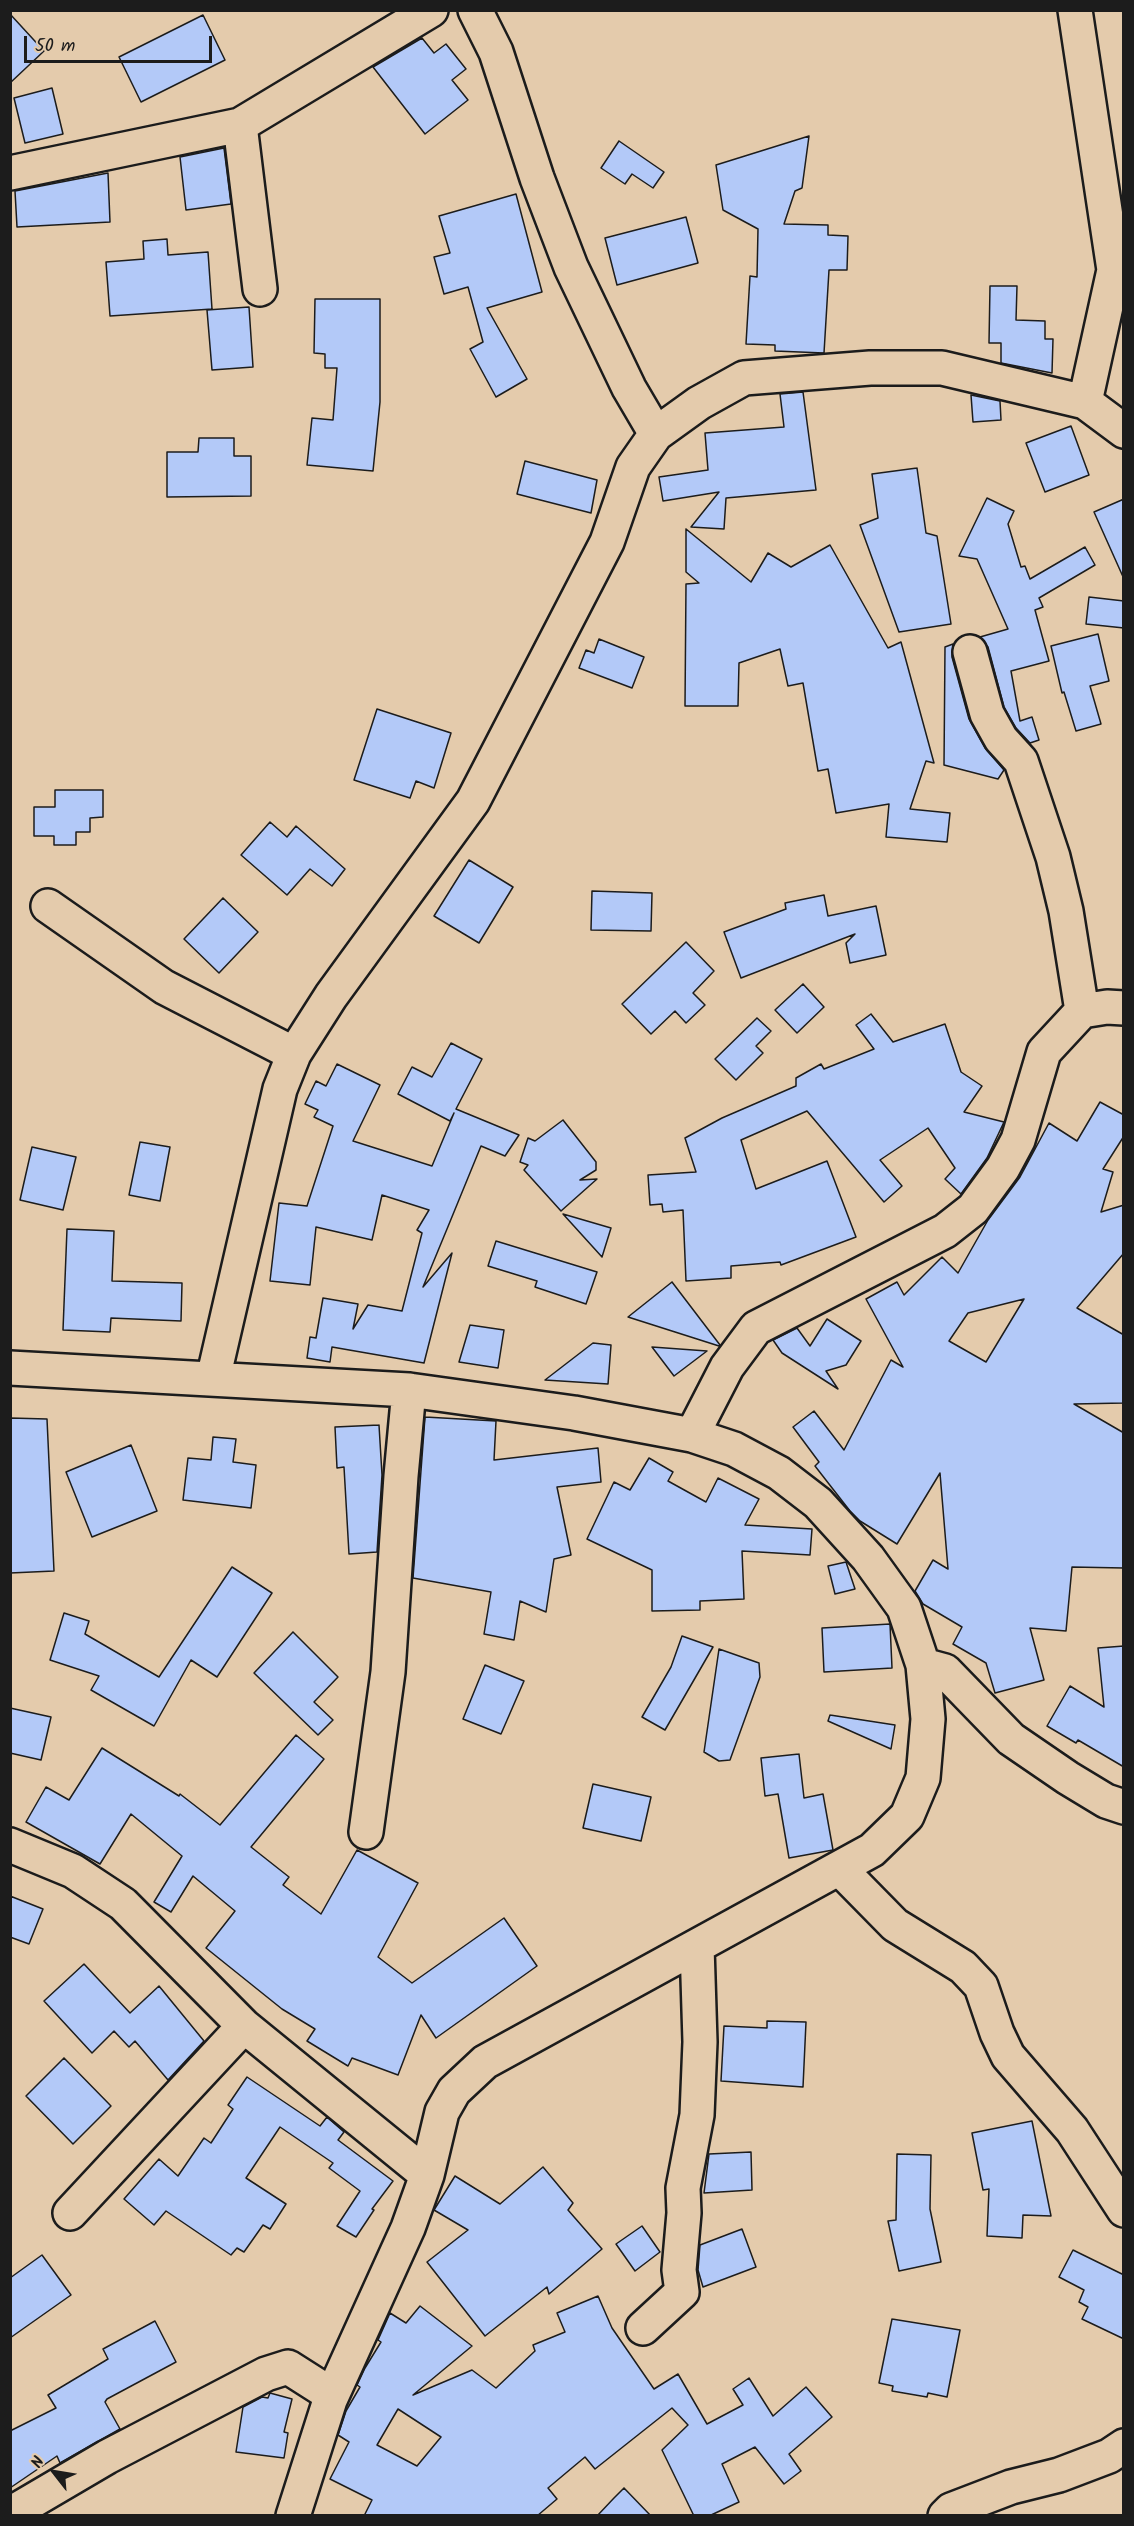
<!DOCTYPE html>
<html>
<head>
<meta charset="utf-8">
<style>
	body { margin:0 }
	#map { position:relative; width:1134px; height:2526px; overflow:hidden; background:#e4cbac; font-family:Kalam,sans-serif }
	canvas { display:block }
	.frame { position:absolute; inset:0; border:12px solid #1c1c1c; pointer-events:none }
	.north { position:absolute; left:24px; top:2442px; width:60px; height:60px; -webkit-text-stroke:4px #e4cbac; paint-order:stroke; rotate:301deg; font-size:16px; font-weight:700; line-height:24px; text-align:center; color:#1c1c1c }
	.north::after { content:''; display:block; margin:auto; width:21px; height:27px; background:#1c1c1c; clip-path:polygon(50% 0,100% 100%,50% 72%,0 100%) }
	.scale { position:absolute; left:24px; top:36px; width:188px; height:27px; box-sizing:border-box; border:3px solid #1c1c1c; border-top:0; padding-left:8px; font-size:18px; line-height:21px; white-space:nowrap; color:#1c1c1c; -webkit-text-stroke:4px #e4cbac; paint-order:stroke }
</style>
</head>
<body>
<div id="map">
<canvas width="1134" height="2526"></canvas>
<div class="frame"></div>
<div class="north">N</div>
<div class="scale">50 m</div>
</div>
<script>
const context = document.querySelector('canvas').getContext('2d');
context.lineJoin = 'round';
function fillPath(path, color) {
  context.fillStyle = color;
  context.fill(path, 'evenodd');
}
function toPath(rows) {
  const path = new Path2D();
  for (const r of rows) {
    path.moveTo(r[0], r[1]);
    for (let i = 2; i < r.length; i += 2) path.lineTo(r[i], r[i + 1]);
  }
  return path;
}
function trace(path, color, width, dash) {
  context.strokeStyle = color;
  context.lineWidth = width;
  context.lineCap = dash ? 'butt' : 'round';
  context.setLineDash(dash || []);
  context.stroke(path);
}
const building = toPath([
	[10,14,44,51,10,83,10,14],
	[203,15,225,60,141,102,119,57,203,15],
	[422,38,434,53,446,44,466,69,452,80,468,100,425,134,373,67,422,38],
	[52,88,63,134,25,143,14,98,52,88],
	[809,136,802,188,795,191,784,224,828,225,828,235,848,236,847,270,829,270,824,353,775,351,775,345,746,344,750,276,757,277,758,229,723,210,716,165,809,136],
	[619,141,664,172,653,188,632,174,625,184,601,168,619,141],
	[224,148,231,204,186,210,180,157,224,148],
	[108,173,110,222,17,227,15,191,108,173],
	[516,194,542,292,487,308,527,379,496,397,470,349,483,342,468,287,444,294,434,257,450,253,439,216,516,194],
	[686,217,698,263,617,285,605,238,686,217],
	[167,239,168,255,208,252,212,309,110,316,106,262,144,259,143,241,167,239],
	[990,286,1017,286,1016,320,1045,321,1045,339,1053,339,1052,373,1001,363,1001,343,989,343,990,286],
	[315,299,380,299,380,402,373,471,307,465,312,418,333,420,337,368,325,368,325,354,314,353,315,299],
	[249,307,253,367,212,370,207,310,249,307],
	[803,392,816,490,726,498,724,529,691,527,719,492,663,501,659,477,708,470,705,433,784,427,780,394,803,392],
	[971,395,1000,401,1001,420,973,422,971,395],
	[1071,426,1089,475,1045,492,1026,443,1071,426],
	[199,438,234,438,234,456,251,456,251,496,167,497,167,452,198,452,199,438],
	[525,461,597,480,591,513,517,494,525,461],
	[917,468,926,533,937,536,951,624,899,632,860,525,878,518,872,474,917,468],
	[987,498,1014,511,1008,524,1021,567,1025,566,1030,579,1085,547,1095,565,1039,598,1043,607,1035,610,1049,661,1011,671,1020,721,1032,717,1039,740,1030,743,1016,728,1004,707,988,647,980,637,1008,629,977,559,959,556,987,498],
	[1124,499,1124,579,1094,512,1124,499],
	[686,529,751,582,768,553,791,567,830,545,888,648,901,642,934,763,926,761,910,809,950,813,947,842,886,837,889,804,836,813,828,769,818,771,803,683,788,686,780,649,739,663,738,706,685,706,686,584,699,583,686,572,686,529],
	[1089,597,1124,601,1124,628,1086,624,1089,597],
	[1098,634,1109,681,1090,686,1101,724,1076,731,1064,692,1062,693,1051,646,1098,634],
	[599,639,644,657,632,688,579,668,586,650,594,653,599,639],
	[953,644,952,657,969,719,985,748,1004,770,998,779,944,765,945,647,953,644],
	[377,709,451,733,434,788,416,781,410,798,354,780,377,709],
	[55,790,103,790,103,817,90,818,90,832,76,832,76,845,54,845,54,836,34,836,34,807,55,807,55,790],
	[270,822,287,837,296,826,345,869,332,886,310,869,287,895,241,855,270,822],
	[469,860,513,887,479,943,434,916,469,860],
	[592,891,652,893,651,931,591,930,592,891],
	[824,895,828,916,876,906,886,955,850,963,846,943,855,934,741,978,724,932,786,909,785,903,824,895],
	[223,898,258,932,219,973,184,939,223,898],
	[686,942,714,971,693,993,705,1005,686,1023,675,1011,651,1034,622,1004,686,942],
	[803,984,824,1007,797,1033,775,1010,803,984],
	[871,1014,893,1042,945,1024,961,1072,982,1086,964,1112,1004,1122,987,1158,961,1194,945,1179,955,1168,928,1128,880,1160,902,1186,884,1202,807,1111,741,1140,756,1189,827,1161,856,1237,781,1265,780,1262,731,1266,731,1278,686,1281,683,1210,663,1212,662,1204,650,1205,648,1175,696,1172,685,1138,722,1118,796,1086,796,1078,821,1064,824,1069,874,1049,856,1025,871,1014],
	[757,1018,771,1031,756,1046,763,1053,736,1080,715,1059,757,1018],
	[451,1043,482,1059,456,1109,519,1135,505,1156,481,1146,447,1229,423,1287,452,1253,424,1363,332,1347,330,1362,307,1358,310,1337,316,1338,323,1298,358,1304,353,1329,368,1305,402,1311,422,1233,417,1230,429,1210,382,1195,372,1240,316,1227,310,1285,270,1281,279,1203,307,1206,333,1126,314,1117,318,1110,305,1104,316,1081,326,1086,337,1064,380,1085,353,1141,432,1166,454,1113,450,1121,398,1094,412,1067,432,1077,451,1043],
	[1100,1102,1124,1115,1124,1136,1103,1169,1113,1172,1101,1212,1124,1205,1124,1253,1077,1308,1124,1335,1124,1403,1074,1404,1124,1433,1124,1568,1072,1567,1066,1631,1030,1628,1044,1680,995,1693,986,1663,953,1644,962,1627,923,1604,915,1591,933,1560,948,1569,940,1473,897,1544,860,1521,850,1511,815,1466,819,1462,793,1427,814,1411,844,1450,891,1360,903,1367,866,1299,897,1282,904,1295,942,1257,958,1273,988,1220,1020,1177,1049,1123,1077,1141,1100,1102],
	[1024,1299,986,1362,949,1341,968,1313,1024,1299],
	[563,1120,596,1162,596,1170,580,1180,597,1179,561,1211,524,1170,528,1165,520,1162,528,1138,535,1141,563,1120],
	[140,1142,170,1147,160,1201,129,1195,140,1142],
	[32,1147,76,1157,63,1210,20,1200,32,1147],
	[563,1214,611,1228,602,1257,563,1214],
	[67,1229,114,1231,112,1281,182,1283,181,1321,111,1318,110,1332,63,1330,67,1229],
	[496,1241,597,1272,586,1304,535,1287,537,1281,488,1266,496,1241],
	[672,1282,720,1345,719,1346,628,1317,672,1282],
	[827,1319,861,1341,846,1365,826,1371,838,1389,782,1353,773,1340,797,1328,810,1346,827,1319],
	[470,1325,504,1330,498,1368,459,1362,470,1325],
	[593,1343,611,1345,608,1384,545,1380,593,1343],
	[652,1347,707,1351,674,1376,652,1347],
	[425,1417,496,1421,494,1460,598,1448,601,1482,557,1487,571,1555,554,1559,546,1612,520,1601,514,1640,484,1634,491,1592,413,1578,425,1417],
	[10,1418,47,1419,54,1571,10,1573,10,1418],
	[379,1425,382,1475,377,1552,349,1554,344,1467,337,1468,335,1427,379,1425],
	[213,1437,236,1439,233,1462,256,1465,251,1508,183,1500,188,1458,211,1460,213,1437],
	[131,1445,157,1511,92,1537,66,1472,131,1445],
	[649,1458,673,1472,668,1481,706,1502,718,1478,759,1499,745,1525,812,1529,810,1555,742,1551,744,1599,700,1601,700,1610,652,1611,652,1570,587,1539,614,1482,630,1490,649,1458],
	[846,1562,855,1589,835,1594,828,1566,846,1562],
	[232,1567,272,1593,217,1677,191,1660,154,1726,91,1690,99,1676,50,1660,64,1613,89,1621,85,1634,159,1677,232,1567],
	[890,1624,892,1668,824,1672,822,1628,890,1624],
	[293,1632,338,1677,314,1702,333,1720,318,1735,254,1673,293,1632],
	[682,1636,713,1647,665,1730,642,1717,671,1667,682,1636],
	[1124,1646,1124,1767,1078,1740,1076,1743,1047,1726,1070,1686,1104,1707,1098,1648,1124,1646],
	[719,1649,759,1663,760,1677,730,1760,719,1761,704,1752,719,1649],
	[485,1665,524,1681,501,1734,463,1719,485,1665],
	[10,1708,51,1717,41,1760,10,1753,10,1708],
	[830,1715,895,1725,891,1749,828,1721,830,1715],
	[296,1735,324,1759,251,1847,289,1877,283,1885,321,1914,357,1850,418,1883,378,1957,412,1983,504,1918,537,1966,436,2038,421,2015,398,2075,352,2058,348,2066,307,2041,315,2029,282,2009,206,1948,235,1911,193,1876,171,1912,154,1902,182,1856,131,1814,100,1864,26,1822,46,1787,69,1800,102,1748,179,1796,180,1794,220,1825,296,1735],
	[799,1754,804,1798,823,1794,833,1850,789,1858,778,1794,765,1796,761,1758,799,1754],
	[593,1784,651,1797,641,1841,583,1828,593,1784],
	[10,1896,43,1909,29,1944,10,1937,10,1896],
	[84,1964,130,2013,159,1986,204,2041,168,2080,135,2041,129,2047,114,2031,92,2053,44,2001,84,1964],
	[767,2021,806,2022,803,2087,721,2081,724,2026,767,2028,767,2021],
	[64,2058,111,2106,73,2144,26,2096,64,2058],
	[247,2077,320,2126,327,2117,344,2132,338,2140,393,2181,372,2209,374,2210,356,2237,337,2226,360,2191,329,2168,333,2163,280,2127,246,2178,286,2204,270,2229,263,2225,244,2252,237,2248,231,2255,166,2211,154,2225,124,2199,159,2159,178,2176,204,2138,211,2143,233,2109,228,2105,247,2077],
	[1032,2121,1051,2216,1023,2215,1022,2238,987,2236,989,2189,983,2190,972,2133,1032,2121],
	[751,2152,752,2190,704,2193,709,2154,751,2152],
	[897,2154,931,2155,930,2209,941,2262,899,2271,888,2221,896,2220,897,2154],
	[543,2167,573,2203,568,2210,602,2249,549,2294,547,2287,485,2336,427,2262,468,2230,434,2210,455,2176,500,2204,543,2167],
	[642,2226,660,2252,635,2271,616,2244,642,2226],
	[742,2229,756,2267,703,2287,698,2270,700,2245,742,2229],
	[1073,2250,1124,2275,1124,2339,1082,2319,1088,2307,1079,2302,1084,2290,1059,2277,1073,2250],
	[42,2255,71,2295,10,2338,10,2278,42,2255],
	[598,2296,612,2328,654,2389,678,2374,707,2424,743,2405,733,2389,749,2378,773,2416,806,2387,832,2417,789,2454,801,2471,784,2484,755,2447,722,2464,739,2502,709,2516,694,2516,662,2450,688,2425,672,2408,595,2469,585,2457,548,2488,557,2499,537,2516,364,2516,372,2500,330,2479,349,2442,338,2435,346,2411,360,2387,357,2385,365,2368,381,2342,378,2340,390,2313,406,2323,420,2306,472,2346,413,2395,472,2370,496,2388,535,2351,533,2345,565,2332,557,2313,598,2296],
	[398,2409,441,2437,417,2466,377,2445,398,2409],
	[892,2319,960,2330,947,2397,928,2393,927,2397,892,2391,893,2386,879,2383,892,2319],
	[155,2321,176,2362,107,2399,105,2402,120,2429,60,2463,57,2456,10,2488,10,2431,56,2408,48,2395,108,2359,103,2349,155,2321],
	[270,2393,292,2399,284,2432,288,2433,284,2458,236,2452,243,2407,262,2397,268,2398,270,2393],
	[624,2488,651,2516,597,2516,614,2498,624,2488]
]);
fillPath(building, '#b3c9f8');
trace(building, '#1c1c1c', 1.5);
const minor = toPath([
	[475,10,496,52,537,178,571,267,629,388,656,434],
	[1075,10,1114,270,1085,402],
	[240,125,260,289],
	[10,173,240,125,431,10],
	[970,652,987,714,1001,739,1021,761,1053,857,1066,911,1082,1011],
	[48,906,164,987,294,1054],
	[10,1368,409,1390,574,1413,692,1435,734,1449,779,1473,818,1503,868,1558,904,1608,923,1665,928,1719,923,1778,907,1816,872,1850,485,2062,454,2091,442,2112,427,2175,408,2228,330,2400,293,2516],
	[213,1379,280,1089,294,1054,331,996,473,801,607,542,633,467,656,434,699,403,744,378,870,368,942,368,1085,402,1124,431],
	[692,1435,727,1367,756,1328,945,1231,973,1209,1003,1168,1018,1140,1044,1052,1082,1011,1107,1007,1124,1008],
	[923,1665,945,1671,1011,1739,1068,1778,1106,1801,1124,1807],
	[366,1832,388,1672,401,1476,409,1390],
	[10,1845,73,1871,123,1904,244,2026,427,2175],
	[839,1868,895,1925,963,1967,981,1986,997,2033,1008,2056,1072,2130,1124,2210],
	[70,2213,244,2026],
	[643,2328,682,2292,679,2270,684,2213,683,2188,697,2115,700,2042,697,1946],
	[10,2514,107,2457,266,2374,288,2367,332,2395],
	[945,2516,951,2510,1011,2487,1059,2475,1109,2456,1124,2446]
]);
trace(minor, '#1c1c1c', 38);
trace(minor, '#e4cbac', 33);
</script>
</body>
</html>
